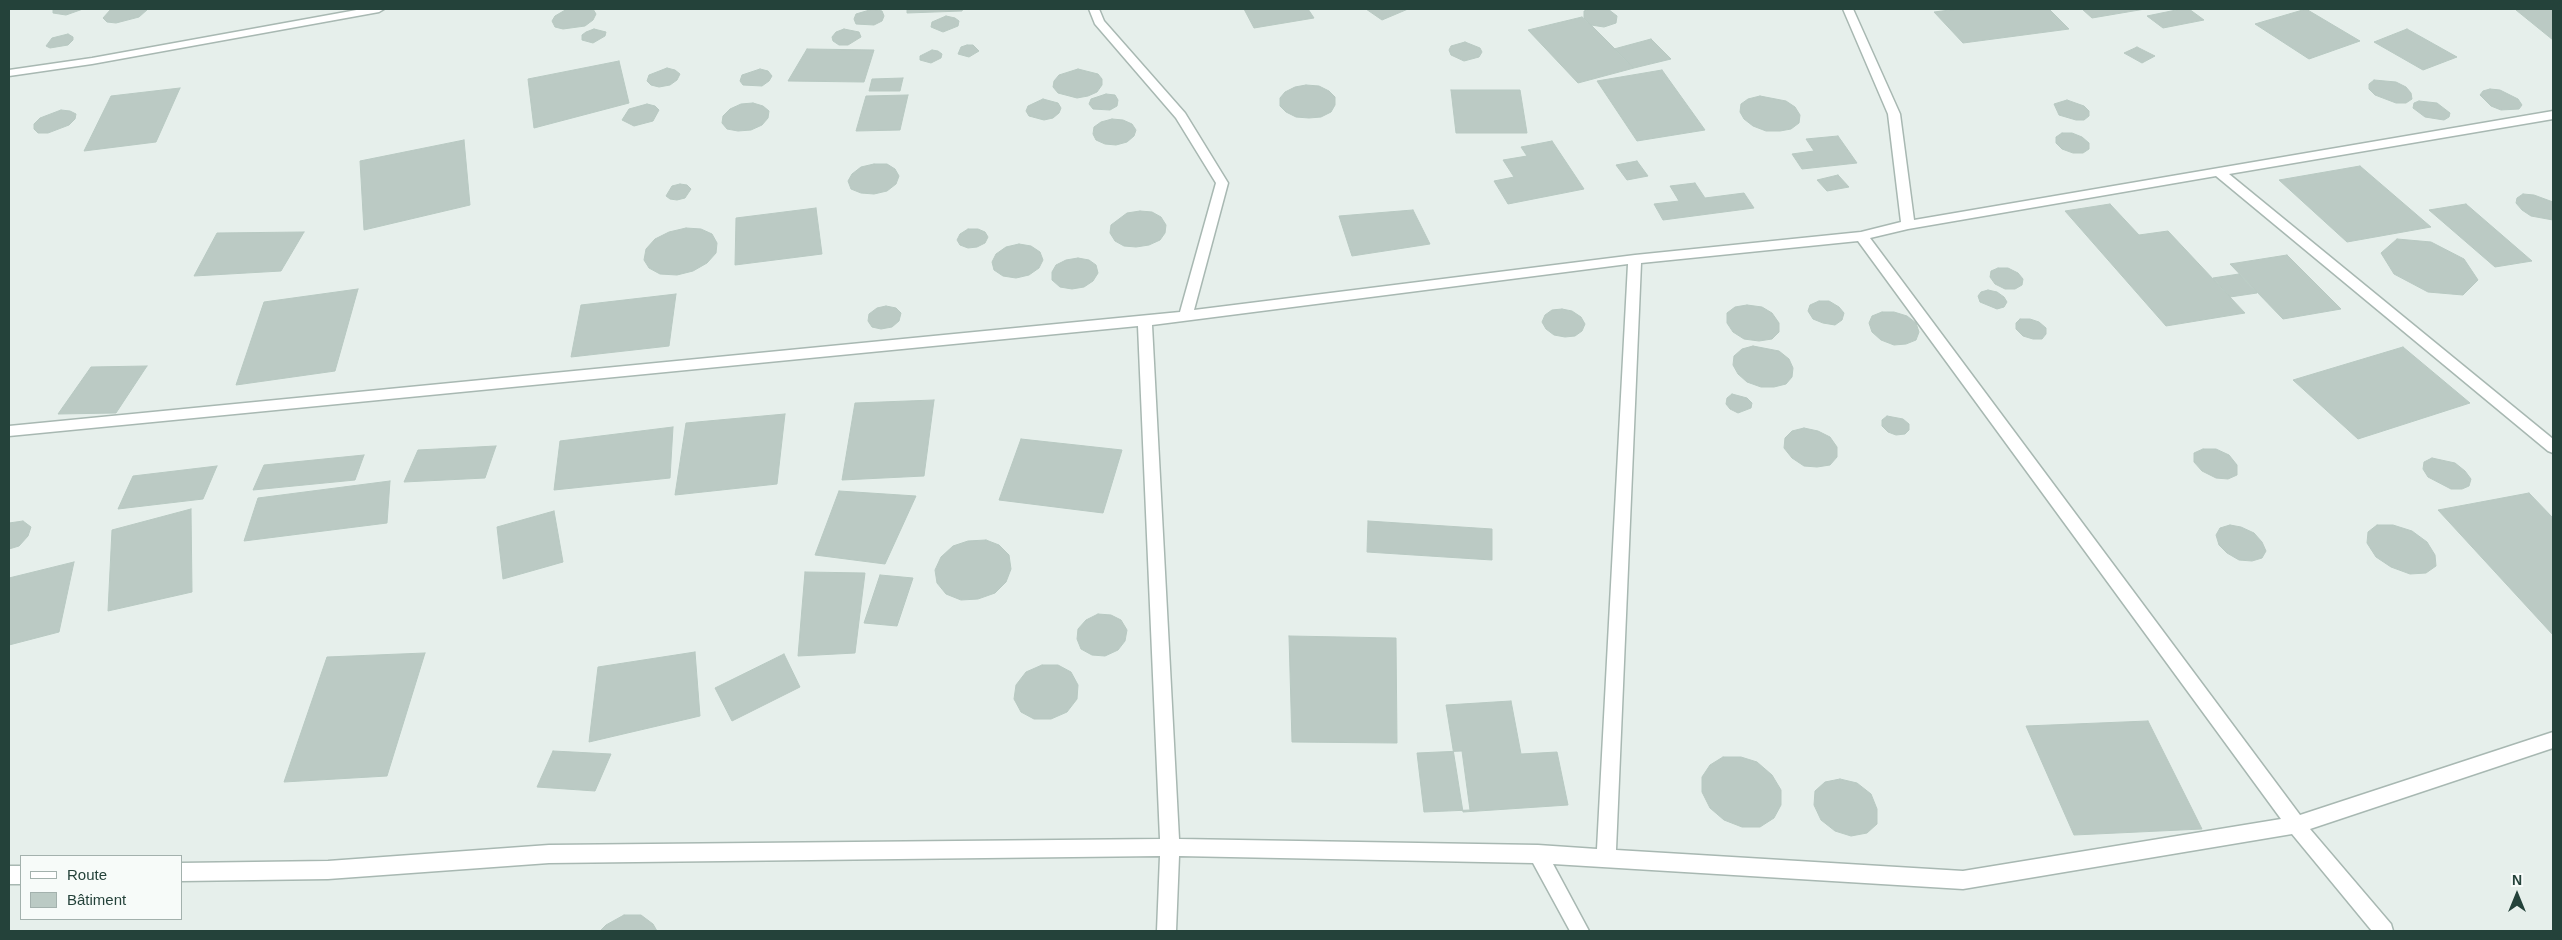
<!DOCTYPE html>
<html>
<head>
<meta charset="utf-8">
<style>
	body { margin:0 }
	#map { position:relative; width:2562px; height:940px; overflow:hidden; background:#e6efeb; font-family:Arial,sans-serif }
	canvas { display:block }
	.frame { position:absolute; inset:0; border:10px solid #24423a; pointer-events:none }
	.legend { position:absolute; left:20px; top:855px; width:162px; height:65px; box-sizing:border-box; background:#f7fbf9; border:1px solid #a3b1ad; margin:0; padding:6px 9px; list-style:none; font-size:15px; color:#24423a }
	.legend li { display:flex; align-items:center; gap:10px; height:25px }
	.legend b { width:25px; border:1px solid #a3b1ad }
	.north { position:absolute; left:2492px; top:870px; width:50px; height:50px; -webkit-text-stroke:4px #f7fbf9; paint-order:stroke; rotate:0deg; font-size:14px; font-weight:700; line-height:20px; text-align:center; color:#24423a }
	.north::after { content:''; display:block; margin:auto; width:18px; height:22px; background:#24423a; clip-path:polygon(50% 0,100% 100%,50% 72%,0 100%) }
</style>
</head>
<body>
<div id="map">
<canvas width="2562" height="940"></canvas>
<div class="frame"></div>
<ul class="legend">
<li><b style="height:6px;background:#fff"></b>Route</li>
<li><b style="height:14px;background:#bbcac4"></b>Bâtiment</li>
</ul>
<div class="north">N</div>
</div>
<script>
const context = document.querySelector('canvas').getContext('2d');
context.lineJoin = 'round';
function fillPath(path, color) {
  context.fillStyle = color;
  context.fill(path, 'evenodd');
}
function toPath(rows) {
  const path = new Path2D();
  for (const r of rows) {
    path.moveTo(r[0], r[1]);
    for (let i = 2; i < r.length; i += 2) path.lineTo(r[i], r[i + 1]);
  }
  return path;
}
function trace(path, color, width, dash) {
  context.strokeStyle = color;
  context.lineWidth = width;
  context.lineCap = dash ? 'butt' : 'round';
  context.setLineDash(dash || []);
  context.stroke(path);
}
const building = toPath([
	[53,9,83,9,66,15,53,13,53,9],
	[111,9,148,9,139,17,116,23,107,22,103,18,111,9],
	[567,9,593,9,596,14,593,20,585,26,563,29,555,27,552,21,555,16,567,9],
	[873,9,882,11,884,16,882,21,874,25,856,24,854,19,856,14,873,9],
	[907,9,963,9,962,11,907,13,907,9],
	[1244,9,1308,9,1314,18,1254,28,1244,9],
	[1366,9,1408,9,1382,20,1366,9],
	[1590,9,1608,9,1617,16,1616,23,1604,27,1591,25,1584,18,1584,11,1590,9],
	[1958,9,2049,9,2069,29,1963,43,1934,12,1958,9],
	[2082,9,2145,9,2092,18,2082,9],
	[2181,9,2189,9,2204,20,2163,28,2147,16,2181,9],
	[2306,9,2360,41,2309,59,2255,24,2306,9],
	[2553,9,2553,40,2516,10,2534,9,2553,9],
	[946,16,955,18,959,21,958,26,943,32,931,27,932,22,946,16],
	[1582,17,1591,25,1634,68,1578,83,1528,30,1582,17],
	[594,29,606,32,605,36,593,43,582,40,582,35,586,32,594,29],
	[844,29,859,32,861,37,848,45,839,45,833,41,832,37,836,32,844,29],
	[2407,29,2457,57,2423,70,2374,42,2407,29],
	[68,34,73,37,73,40,68,45,50,48,46,46,52,38,68,34],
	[1651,39,1671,59,1634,68,1614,49,1651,39],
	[1465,42,1480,48,1482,52,1479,57,1464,61,1451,55,1449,50,1451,46,1465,42],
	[967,45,973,45,979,51,969,57,958,54,961,47,967,45],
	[2137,47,2155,56,2142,63,2124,53,2137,47],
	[807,49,874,50,864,82,788,81,807,49],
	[932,50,938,51,942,54,941,58,931,63,920,60,920,56,932,50],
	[619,61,629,103,534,128,528,79,619,61],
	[667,68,675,70,680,74,677,80,670,85,659,87,651,85,647,81,649,75,667,68],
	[760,69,768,71,772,76,769,81,762,86,743,85,740,81,742,75,760,69],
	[1078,69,1098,74,1102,79,1102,85,1097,92,1088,96,1077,98,1058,93,1053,87,1054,81,1059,75,1078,69],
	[1662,70,1705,130,1637,141,1597,81,1662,70],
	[903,78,900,91,869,91,872,79,903,78],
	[2374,80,2396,82,2406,87,2411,93,2412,99,2406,103,2396,103,2375,95,2369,89,2369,84,2374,80],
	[1306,85,1319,86,1329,91,1335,97,1335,105,1331,112,1321,117,1309,118,1296,117,1286,112,1280,106,1280,98,1285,92,1295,87,1306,85],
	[180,88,156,142,84,151,111,96,180,88],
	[2490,89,2500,90,2518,99,2522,105,2519,109,2501,110,2491,106,2480,95,2483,91,2490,89],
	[1451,90,1520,90,1527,133,1456,133,1451,90],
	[1106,94,1115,95,1118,100,1117,106,1110,110,1093,109,1089,104,1091,99,1106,94],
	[908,95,900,130,856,131,866,96,908,95],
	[1760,96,1786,101,1795,107,1800,115,1799,123,1791,129,1780,131,1766,131,1753,126,1744,119,1740,112,1741,104,1748,99,1760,96],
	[1043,99,1058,103,1061,108,1059,113,1053,118,1044,120,1029,116,1026,111,1028,106,1043,99],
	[2067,100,2084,106,2089,111,2089,116,2084,120,2076,120,2059,115,2054,104,2067,100],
	[2419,101,2437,103,2450,113,2449,117,2444,120,2425,117,2413,108,2414,103,2419,101],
	[753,103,763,106,769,111,768,118,762,125,751,130,738,131,727,129,722,123,723,116,730,109,741,104,753,103],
	[647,104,655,106,659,110,653,121,634,126,622,120,629,109,647,104],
	[61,110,70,111,76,114,75,119,69,125,48,133,38,133,34,129,34,124,40,118,61,110],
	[1112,119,1123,120,1132,124,1136,130,1134,136,1127,142,1116,145,1105,144,1096,140,1093,134,1094,127,1101,122,1112,119],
	[2062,133,2072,133,2082,137,2089,143,2089,149,2083,153,2073,153,2062,149,2056,143,2056,137,2062,133],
	[1838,136,1857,163,1802,169,1792,154,1814,151,1806,139,1838,136],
	[464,140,470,205,364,230,360,161,464,140],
	[1552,141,1584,189,1508,204,1494,181,1514,177,1503,160,1527,156,1521,147,1552,141],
	[1637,161,1648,176,1627,180,1616,165,1637,161],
	[874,164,887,164,895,169,899,176,896,184,887,191,874,194,861,193,851,189,848,181,852,174,861,167,874,164],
	[2360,166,2431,227,2347,242,2279,180,2360,166],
	[1838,175,1849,187,1827,191,1817,180,1838,175],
	[1695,183,1705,198,1744,193,1754,208,1663,220,1654,204,1679,201,1670,186,1695,183],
	[680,184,687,185,691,189,685,198,677,200,670,199,666,196,672,186,680,184],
	[2523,194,2534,195,2553,202,2553,220,2531,216,2522,210,2516,203,2517,198,2523,194],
	[2110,204,2139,235,2168,231,2245,313,2166,326,2065,211,2110,204],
	[2466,204,2532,261,2495,267,2429,210,2466,204],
	[816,208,822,254,735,265,736,218,816,208],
	[1413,210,1430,244,1352,256,1339,216,1413,210],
	[1140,211,1152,212,1161,217,1166,225,1165,233,1160,240,1149,245,1136,247,1124,246,1115,241,1110,233,1111,225,1127,213,1140,211],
	[686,228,701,229,712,234,717,243,716,253,707,263,693,271,677,275,660,274,649,268,644,260,646,249,655,239,669,232,686,228],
	[968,229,978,229,985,232,988,237,985,243,977,247,968,248,960,245,957,240,960,234,968,229],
	[304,232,281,271,194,276,217,233,304,232],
	[2397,239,2431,242,2464,259,2478,280,2463,295,2428,292,2394,274,2381,253,2397,239],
	[1019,244,1031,246,1040,252,1043,260,1039,268,1029,275,1016,278,1003,276,994,270,992,262,996,254,1006,247,1019,244],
	[2287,255,2341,309,2283,319,2230,264,2287,255],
	[1078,258,1089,260,1096,265,1098,273,1093,281,1084,287,1072,289,1060,287,1052,280,1052,272,1056,265,1066,260,1078,258],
	[1998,268,2008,268,2018,273,2023,279,2022,285,2015,289,2005,289,1995,284,1990,277,1991,271,1998,268],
	[2239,274,2257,293,2230,297,2213,278,2239,274],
	[358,289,335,371,236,385,264,302,358,289],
	[1988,290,1997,292,2004,297,2007,302,2004,307,1997,309,1980,302,1978,296,1981,292,1988,290],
	[676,294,669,346,571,357,581,305,676,294],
	[1819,301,1829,301,1839,307,1844,313,1842,320,1835,325,1823,323,1813,319,1808,311,1810,305,1819,301],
	[1747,305,1762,307,1772,313,1779,323,1779,332,1772,339,1759,341,1744,339,1733,332,1727,323,1727,313,1735,307,1747,305],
	[886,306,896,308,901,313,899,321,892,327,881,329,872,327,868,321,869,314,877,308,886,306],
	[1562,309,1572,311,1581,317,1585,324,1582,331,1575,336,1565,337,1554,335,1546,329,1542,322,1545,315,1552,310,1562,309],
	[1882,312,1894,312,1907,316,1916,323,1919,332,1916,340,1906,344,1894,345,1881,340,1872,332,1869,323,1872,316,1882,312],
	[2020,319,2030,319,2039,322,2046,328,2046,334,2042,339,2033,339,2023,336,2016,329,2016,323,2020,319],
	[1753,346,1779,351,1789,359,1793,368,1792,377,1786,384,1774,387,1761,387,1747,382,1738,374,1733,365,1734,356,1742,349,1753,346],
	[2403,347,2470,403,2358,439,2293,380,2403,347],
	[147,366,116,413,58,414,91,367,147,366],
	[1732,394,1747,398,1752,403,1751,408,1738,413,1730,409,1726,404,1727,398,1732,394],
	[934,400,924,476,842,480,855,403,934,400],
	[785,414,777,484,675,495,686,423,785,414],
	[1887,416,1903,419,1909,424,1909,430,1905,434,1896,435,1888,432,1882,426,1882,420,1887,416],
	[673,427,670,478,554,490,560,441,673,427],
	[1804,428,1818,431,1830,437,1837,447,1837,457,1830,465,1817,467,1804,466,1792,458,1784,448,1785,438,1792,431,1804,428],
	[1021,439,1122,450,1103,513,999,500,1021,439],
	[496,446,485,478,404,482,418,450,496,446],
	[2203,449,2216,449,2229,455,2237,465,2237,475,2228,479,2216,478,2202,471,2194,462,2194,453,2203,449],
	[364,455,355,480,253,490,264,465,364,455],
	[2432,458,2455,463,2465,471,2471,479,2469,486,2462,489,2451,489,2428,477,2423,469,2424,462,2432,458],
	[217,466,203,499,118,509,133,476,217,466],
	[390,481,387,523,244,541,258,498,390,481],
	[839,491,916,496,885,564,815,555,839,491],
	[2529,493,2553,518,2553,635,2438,510,2529,493],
	[191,509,192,592,108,611,112,530,191,509],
	[554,511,563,562,503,579,497,527,554,511],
	[23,521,31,527,28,536,19,546,9,549,9,523,23,521],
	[1368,521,1492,529,1492,560,1367,552,1368,521],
	[2230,525,2241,527,2254,533,2262,542,2266,551,2262,558,2252,561,2239,560,2227,553,2219,545,2216,535,2220,528,2230,525],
	[2377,525,2393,525,2412,531,2427,542,2435,555,2436,566,2426,573,2410,574,2391,567,2376,557,2367,543,2368,532,2377,525],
	[986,540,999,545,1009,555,1011,569,1006,582,995,593,978,599,961,600,946,594,937,583,935,570,941,557,953,546,968,541,986,540],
	[74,562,59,632,9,645,9,578,74,562],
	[805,572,865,573,855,653,798,656,805,572],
	[880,575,913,578,897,626,864,623,880,575],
	[1098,614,1111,615,1121,620,1127,630,1125,641,1118,650,1105,656,1092,655,1081,649,1077,639,1078,629,1086,620,1098,614],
	[1289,636,1396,638,1397,743,1292,742,1289,636],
	[695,652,700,716,589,742,598,667,695,652],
	[425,653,387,776,284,782,327,657,425,653],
	[784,654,800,687,732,721,715,688,784,654],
	[1042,665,1058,665,1071,672,1078,685,1077,699,1067,712,1051,719,1034,719,1021,712,1014,699,1016,685,1026,672,1042,665],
	[1511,701,1521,754,1557,752,1568,805,1463,812,1446,705,1511,701],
	[2148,721,2202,829,2074,835,2026,726,2148,721],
	[553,751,611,754,595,791,537,787,553,751],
	[1462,751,1470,810,1424,812,1417,753,1462,751],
	[1723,757,1741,757,1757,762,1772,775,1781,790,1781,805,1774,818,1760,827,1742,827,1724,820,1710,808,1702,792,1702,777,1710,765,1723,757],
	[1840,779,1857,783,1871,794,1877,809,1877,824,1867,833,1851,836,1835,831,1821,820,1814,805,1815,791,1825,782,1840,779],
	[624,915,641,915,653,924,657,931,600,931,606,925,624,915]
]);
fillPath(building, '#bbcac4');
trace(building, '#b8c9c2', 1);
const street = toPath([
	[362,9,384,9,379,12,92,64,9,76,9,70,92,58,362,9],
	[1089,9,1099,9,1104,21,1185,113,1228,183,1194,310,1635,255,1861,232,1901,222,1888,114,1843,9,1853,9,1900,114,1914,220,2553,111,2553,119,2229,174,2553,439,2553,453,2548,451,2216,176,1908,229,1870,238,2300,815,2553,732,2553,748,2310,829,2391,924,2393,931,2372,931,2292,834,1963,889,1553,864,1589,931,1570,931,1533,863,1179,856,1176,931,1157,931,1160,856,549,863,328,879,181,881,181,863,328,861,549,845,1160,839,1138,326,9,436,9,426,1180,312,1216,183,1176,118,1095,24,1089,9],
	[1858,241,2281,819,1963,871,1616,850,1641,263,1858,241],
	[1628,264,1597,849,1538,845,1179,839,1152,325,1628,264],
	[9,866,21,866,21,884,9,884,9,866]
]);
trace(street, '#a8b8b2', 3);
fillPath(street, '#fff');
</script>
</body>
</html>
